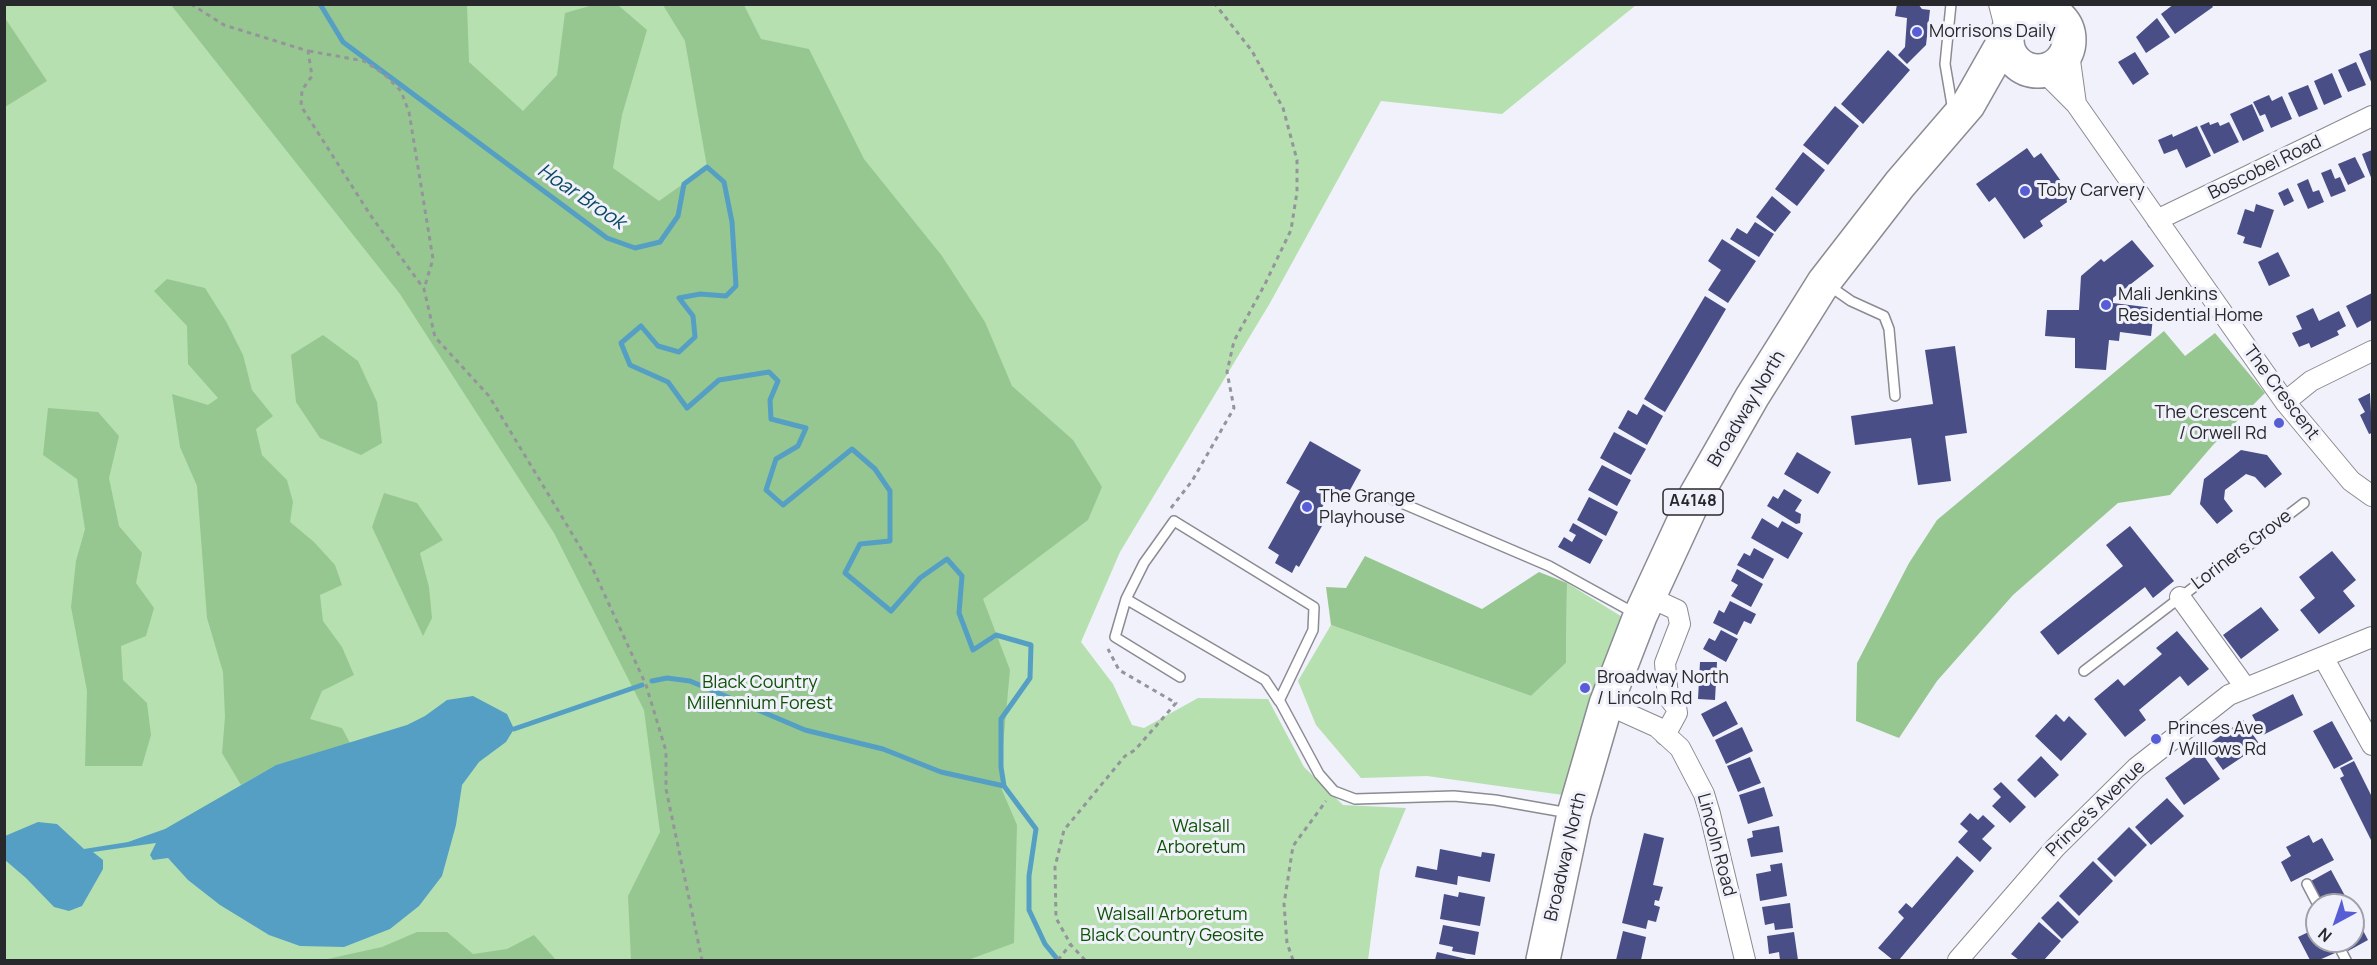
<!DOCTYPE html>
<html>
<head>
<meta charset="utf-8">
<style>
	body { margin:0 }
	#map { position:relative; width:2377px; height:965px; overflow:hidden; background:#f0f1fa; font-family:Manrope,sans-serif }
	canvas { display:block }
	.frame { position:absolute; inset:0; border:6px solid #28292c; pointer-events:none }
	.north { position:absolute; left:2305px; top:893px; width:60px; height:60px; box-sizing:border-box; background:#f0f1fa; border:2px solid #a0a1a8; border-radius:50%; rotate:220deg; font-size:16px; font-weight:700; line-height:24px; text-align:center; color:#28292c }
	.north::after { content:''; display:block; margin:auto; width:21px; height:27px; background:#575ed5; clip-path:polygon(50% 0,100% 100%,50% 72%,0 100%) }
</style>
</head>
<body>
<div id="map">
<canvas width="2377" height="965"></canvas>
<div class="frame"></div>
<div class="north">N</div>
</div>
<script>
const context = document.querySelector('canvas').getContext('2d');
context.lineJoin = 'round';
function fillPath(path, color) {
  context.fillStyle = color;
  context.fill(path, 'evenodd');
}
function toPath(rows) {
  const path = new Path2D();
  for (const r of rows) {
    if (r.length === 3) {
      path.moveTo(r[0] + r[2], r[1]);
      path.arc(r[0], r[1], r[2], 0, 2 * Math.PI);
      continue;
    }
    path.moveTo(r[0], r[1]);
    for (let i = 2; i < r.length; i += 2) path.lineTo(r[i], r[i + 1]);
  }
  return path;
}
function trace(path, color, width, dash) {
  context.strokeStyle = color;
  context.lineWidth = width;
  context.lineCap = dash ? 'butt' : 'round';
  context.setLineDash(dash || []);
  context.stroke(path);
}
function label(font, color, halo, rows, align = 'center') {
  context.font = font + ' Manrope,sans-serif';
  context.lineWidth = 6;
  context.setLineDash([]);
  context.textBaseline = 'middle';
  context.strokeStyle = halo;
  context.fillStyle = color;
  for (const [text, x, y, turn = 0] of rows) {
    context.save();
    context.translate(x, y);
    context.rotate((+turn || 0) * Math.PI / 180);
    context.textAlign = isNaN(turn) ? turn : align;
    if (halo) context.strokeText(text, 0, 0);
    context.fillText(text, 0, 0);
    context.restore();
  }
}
fillPath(toPath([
	[5,5,1636,5,1502,114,1381,101,1270,303,1120,552,1081,642,1113,684,1132,725,1144,728,1198,698,1268,699,1304,767,1343,805,1406,808,1380,870,1368,960,5,960],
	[1567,583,1624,618,1563,795,1427,776,1361,778,1316,725,1298,681,1331,625,1531,696,1566,663]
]), '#b6e0b0');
fillPath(toPath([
	[171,5,467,5,469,62,523,111,557,75,565,13,593,5,618,5,647,30,622,115,613,168,659,201,707,167,685,41,663,5,744,5,761,39,809,49,864,159,942,256,985,322,1012,386,1073,440,1102,487,1088,520,983,599,1010,670,1001,767,1002,790,1017,825,1014,943,968,960,631,960,628,896,660,832,644,710,554,533,400,294],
	[5,18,47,81,5,107,4,107],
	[167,279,205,288,227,323,243,355,252,390,273,416,256,429,262,455,287,480,293,502,290,522,314,542,335,565,342,585,320,595,323,621,342,647,354,675,322,691,310,719,342,728,350,743,276,765,241,785,222,753,225,717,223,672,207,618,197,486,180,447,172,394,208,405,218,398,188,364,187,326,154,291],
	[2164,331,2185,356,2215,333,2265,393,2213,445,2170,495,2118,503,2013,595,1937,681,1899,738,1856,721,1857,663,1909,563,1937,520],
	[323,335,358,361,377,402,382,443,361,455,320,438,296,402,291,355],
	[48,408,98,412,119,436,109,478,119,526,142,553,136,583,154,608,146,636,121,646,123,680,147,703,151,735,142,766,85,766,87,691,71,607,76,561,85,529,77,479,43,455],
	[384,493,417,503,443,540,420,553,429,587,432,618,423,636,372,527],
	[1365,556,1482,609,1539,572,1567,583,1566,663,1531,696,1331,625,1326,587,1346,588],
	[417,932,447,932,473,954,507,949,534,935,556,960,323,960,382,947]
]), '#97c790');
fillPath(toPath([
	[473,696,507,714,514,729,506,742,479,762,462,785,456,825,442,876,419,906,390,929,344,947,300,946,269,935,220,905,188,880,168,858,153,860,150,855,156,843,93,852,103,860,103,869,82,906,69,911,54,907,26,878,5,860,5,836,38,822,57,824,84,849,128,842,165,829,276,765,407,725,425,716,447,700]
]), '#559fc5');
trace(toPath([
	[320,4,343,42,607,238,635,248,660,242,678,216,684,184,707,167,724,182,732,222,736,286,726,296,700,294,679,298,693,316,695,337,679,352,658,346,641,326,621,343,630,365,668,382,687,408,719,380,769,372,778,381,770,400,771,419,806,428,798,446,776,459,766,490,783,505,852,449,875,469,890,491,890,541,860,544,845,573,891,611,920,578,947,559,962,576,959,613,973,650,996,635,1031,645,1030,678,1001,719,1001,767,1004,786,1036,829,1029,876,1029,910,1045,944,1058,960],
	[652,681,667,678,690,681,805,730,883,749,941,772,1004,786],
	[514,729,642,685]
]), '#559fc5', 5);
fillPath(toPath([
	[1897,4,1918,4,1922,9,1930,10,1926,45,1907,64,1898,55,1905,47,1907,18,1895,16],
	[2174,4,2211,4,2213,7,2175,34,2161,14],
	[2157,18,2170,37,2146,53,2136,37],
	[2372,49,2372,84,2359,54],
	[1888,50,1910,70,1863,124,1841,104],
	[2135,52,2149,74,2133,85,2118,62],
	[2356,62,2366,85,2348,92,2338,70],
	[2332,73,2342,97,2324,105,2314,81],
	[2308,85,2318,109,2299,117,2288,93],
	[2269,95,2272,101,2282,96,2292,119,2271,128,2265,114,2260,116,2253,102],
	[2252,104,2264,131,2243,141,2230,114],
	[1835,106,1859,126,1828,165,1803,145],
	[2209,122,2210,125,2218,122,2220,126,2229,122,2239,142,2214,154,2200,126],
	[2197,126,2211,156,2186,168,2177,149,2164,154,2158,140,2172,134,2173,137],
	[2027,148,2034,158,2041,153,2073,198,2040,221,2043,226,2024,239,1995,197,1989,202,1976,184],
	[2372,150,2372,180,2362,154],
	[1803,152,1825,170,1797,206,1775,189],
	[2355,157,2365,177,2348,185,2338,164],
	[2331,169,2335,179,2340,177,2346,191,2331,197,2321,173],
	[2308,179,2313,192,2319,190,2324,202,2308,209,2297,184],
	[2288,188,2294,201,2284,206,2278,193],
	[1772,196,1791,212,1775,232,1756,217],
	[2256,204,2274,210,2261,248,2243,243,2245,237,2237,234,2245,209,2254,212],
	[1755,222,1774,234,1759,257,1730,239,1737,228,1747,234],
	[1722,239,1756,261,1728,303,1708,290,1721,270,1708,261],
	[2132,240,2154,266,2113,298,2113,303,2154,308,2151,336,2120,332,2119,341,2109,340,2106,370,2075,368,2075,338,2045,336,2047,310,2079,310,2081,276,2101,259,2104,262],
	[2278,252,2290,276,2269,286,2258,262],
	[2372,293,2372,320,2357,328,2346,306],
	[1705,296,1726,309,1665,412,1644,399],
	[2313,308,2319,321,2339,311,2346,326,2337,331,2339,335,2311,348,2309,343,2299,347,2292,333,2302,329,2296,316],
	[1955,346,1967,433,1945,436,1951,481,1918,485,1911,438,1855,445,1851,416,1933,404,1925,350],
	[2370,393,2372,433,2369,434,2360,415,2365,412,2358,399],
	[1643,404,1663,416,1647,445,1618,428,1628,410,1637,415],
	[1614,432,1646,449,1631,475,1600,458],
	[1310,441,1361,470,1344,501,1330,493,1319,513,1327,517,1299,567,1296,565,1292,573,1275,563,1279,555,1268,548,1300,491,1286,483],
	[2241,450,2267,455,2282,474,2265,488,2255,477,2246,474,2225,490,2224,499,2233,511,2217,524,2200,504,2204,479],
	[1797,452,1831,472,1818,494,1784,474],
	[1602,465,1631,480,1617,506,1588,490],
	[1784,489,1802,500,1795,511,1801,514,1800,523,1796,524,1767,506,1773,496,1778,499],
	[1589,497,1618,512,1606,536,1577,520],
	[1762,518,1778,528,1782,521,1803,533,1788,559,1751,538],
	[1573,523,1603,540,1590,564,1558,547,1564,537,1572,542,1576,535,1569,531],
	[2130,526,2174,581,2153,598,2145,587,2058,655,2040,632,2123,566,2106,545],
	[1754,548,1774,559,1763,579,1737,565,1744,553,1750,556],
	[2332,551,2356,580,2343,591,2355,606,2319,634,2300,610,2315,598,2299,577],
	[1737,569,1763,584,1751,607,1731,596,1738,585,1731,581],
	[1730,601,1756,614,1751,624,1744,621,1737,635,1713,623,1719,610,1724,613],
	[2261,607,2279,630,2241,659,2223,635],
	[1721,630,1738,639,1726,662,1703,649,1709,638,1715,641],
	[2177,631,2209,669,2188,686,2180,676,2139,710,2146,720,2125,737,2094,699,2118,679,2124,686,2162,654,2156,648],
	[1700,662,1717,662,1715,700,1698,699],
	[2293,694,2303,715,2263,735,2252,715],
	[1726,701,1738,724,1713,737,1701,714],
	[2056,714,2064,722,2069,716,2087,734,2061,761,2035,736],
	[2243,720,2260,745,2223,770,2206,746],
	[2332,721,2353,759,2334,769,2313,731],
	[1742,727,1753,751,1726,764,1715,740],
	[2201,752,2220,779,2184,805,2165,778],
	[2041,756,2059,775,2035,798,2017,780],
	[1750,757,1761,783,1738,792,1727,766],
	[2354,761,2372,797,2372,842,2340,778,2344,776,2340,768],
	[2001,782,2026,807,2010,823,1992,806,2001,797,1993,789],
	[1764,787,1773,816,1748,824,1739,795],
	[2167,798,2184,816,2151,845,2135,827],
	[1970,813,1978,820,1983,815,1995,826,1982,839,1992,848,1980,862,1958,842,1968,831,1960,824],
	[1779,826,1783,852,1751,857,1747,839,1753,837,1752,831],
	[2129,827,2147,845,2115,877,2097,859],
	[1644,833,1664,838,1653,885,1663,887,1659,901,1655,900,1654,905,1660,907,1656,922,1648,920,1646,929,1622,923],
	[2309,835,2313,843,2322,838,2334,860,2291,882,2281,862,2291,856,2286,847],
	[1440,849,1481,857,1482,852,1495,854,1490,882,1458,876,1457,885,1415,877,1417,866,1437,870],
	[1957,856,1974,871,1899,960,1893,960,1878,948,1904,918,1898,912,1906,903,1912,908],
	[2093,861,2113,881,2079,916,2059,896],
	[1782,863,1787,896,1760,901,1756,874,1771,871,1770,865],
	[2331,870,2350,905,2323,905,2311,881],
	[1459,892,1485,897,1480,926,1440,919,1444,894,1458,897],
	[2058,901,2079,922,2062,939,2041,918],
	[1790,903,1793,928,1775,930,1774,923,1765,925,1762,907],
	[2353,911,2368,940,2348,951,2342,941,2353,941],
	[2039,922,2061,941,2044,960,2019,960,2011,954],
	[1443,925,1479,932,1475,955,1452,951,1453,947,1439,944],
	[2317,928,2317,941,2329,941,2335,953,2319,960,2310,960,2298,937],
	[1623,931,1646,937,1641,960,1616,960],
	[1794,932,1798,960,1780,960,1779,952,1769,954,1767,936],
	[1437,952,1471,960,1435,960]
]), '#494e87');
const lane = toPath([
	[1951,4,1945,64,1953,111],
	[1828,285,1851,301,1884,316,1889,329,1895,396],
	[1390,498,1549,566,1636,614],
	[1174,521,1314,607,1313,630,1279,701,1265,680,1126,599,1144,563,1174,521],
	[1126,599,1115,637,1180,677],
	[2084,671,2304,503],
	[1277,696,1319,774,1334,791,1355,799,1454,796,1495,800,1569,813],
	[2307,884,2318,905],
	[2336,941,2346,960]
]);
const street = toPath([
	[1999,4,2007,35],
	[2032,4,2038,8],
	[2068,46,2076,104],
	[2042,70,2076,104,2285,402,2351,481,2372,496],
	[2157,220,2372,116],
	[2285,402,2311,381,2372,351],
	[1649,597,1677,610,1680,624,1665,663,1668,697,1676,707,1677,713,1665,735],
	[2180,597,2245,687],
	[2323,657,2372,745],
	[1606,704,1657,727,1680,748,1704,794,1710,814,1745,960],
	[1958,960,2055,848,2136,768,2229,695,2372,637]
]);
const highway = toPath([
	[2038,40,31],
	[1543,960,1574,814,1606,704,1640,616,1696,495,1752,397,1824,282,1900,184,1968,105,2006,38]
]);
trace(lane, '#8a8b93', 12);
trace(street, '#8a8b93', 22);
trace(highway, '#8a8b93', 36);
trace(toPath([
	[191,4,224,25,308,51,312,76,302,90,301,106,371,216,424,289,435,337,489,396,591,565,646,685,666,751,666,789,702,960],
	[309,51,364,61,384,74,401,91,409,112,433,259,424,289],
	[1171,508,1192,481,1234,408,1227,372,1234,341,1265,284,1291,230,1297,192,1297,160,1283,108,1252,51,1215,4],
	[1058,960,1070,945],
	[1085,960,1071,945,1056,918,1055,867,1064,830,1125,756,1135,750,1176,703,1119,670,1108,649],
	[1293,960,1287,943,1284,904,1293,846,1326,801]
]), '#94959b', 3, [4.5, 4.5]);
trace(lane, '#fff', 9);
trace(street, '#fff', 20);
trace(highway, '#fff', 33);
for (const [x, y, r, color] of [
	[1917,32,6,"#575ed5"],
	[2025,191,6,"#575ed5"],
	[2106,305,6,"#575ed5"],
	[2279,423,6,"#575ed5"],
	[1307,507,6,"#575ed5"],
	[1585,688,6,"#575ed5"],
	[2156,739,6,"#575ed5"]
]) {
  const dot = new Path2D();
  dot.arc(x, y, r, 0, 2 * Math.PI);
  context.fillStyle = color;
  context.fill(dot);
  trace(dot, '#f0f1fa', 2);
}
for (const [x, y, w] of [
	[1693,502,60]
]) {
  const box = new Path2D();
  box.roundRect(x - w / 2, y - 13, w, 26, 4.5);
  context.fillStyle = '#f0f1fa';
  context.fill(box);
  trace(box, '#28292c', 1.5);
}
label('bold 16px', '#28292c', null, [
	["A4148",1693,502]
]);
label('18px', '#28292c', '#f0f1fa', [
	["Morrisons Daily",1929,32],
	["Toby Carvery",2037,191],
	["Mali Jenkins",2118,295],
	["Residential Home",2118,316],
	["The Crescent",2267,413,"right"],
	["/ Orwell Rd",2267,434,"right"],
	["The Grange",1319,497],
	["Playhouse",1319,518],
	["Broadway North",1597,678],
	["/ Lincoln Rd",1597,699],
	["Princes Ave",2168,729],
	["/ Willows Rd",2168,750]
], 'left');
label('18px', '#28292c', '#f0f1fa', [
	["Boscobel Road",2265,168,-26],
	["The Crescent",2281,393,53],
	["Broadway North",1747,409,-59],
	["Loriners Grove",2242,550,-37],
	["Prince's Avenue",2096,809,-44],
	["Lincoln Road",1716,845,75],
	["Broadway North",1566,857,-77]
]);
label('18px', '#0e5206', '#f0f1fa', [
	["Black Country",760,683],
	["Millennium Forest",760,704],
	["Walsall",1201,827],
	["Arboretum",1201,848],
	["Walsall Arboretum",1172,915],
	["Black Country Geosite",1172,936]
]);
label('italic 20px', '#0c4964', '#f0f1fa', [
	["Hoar Brook",581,197,34]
]);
</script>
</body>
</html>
